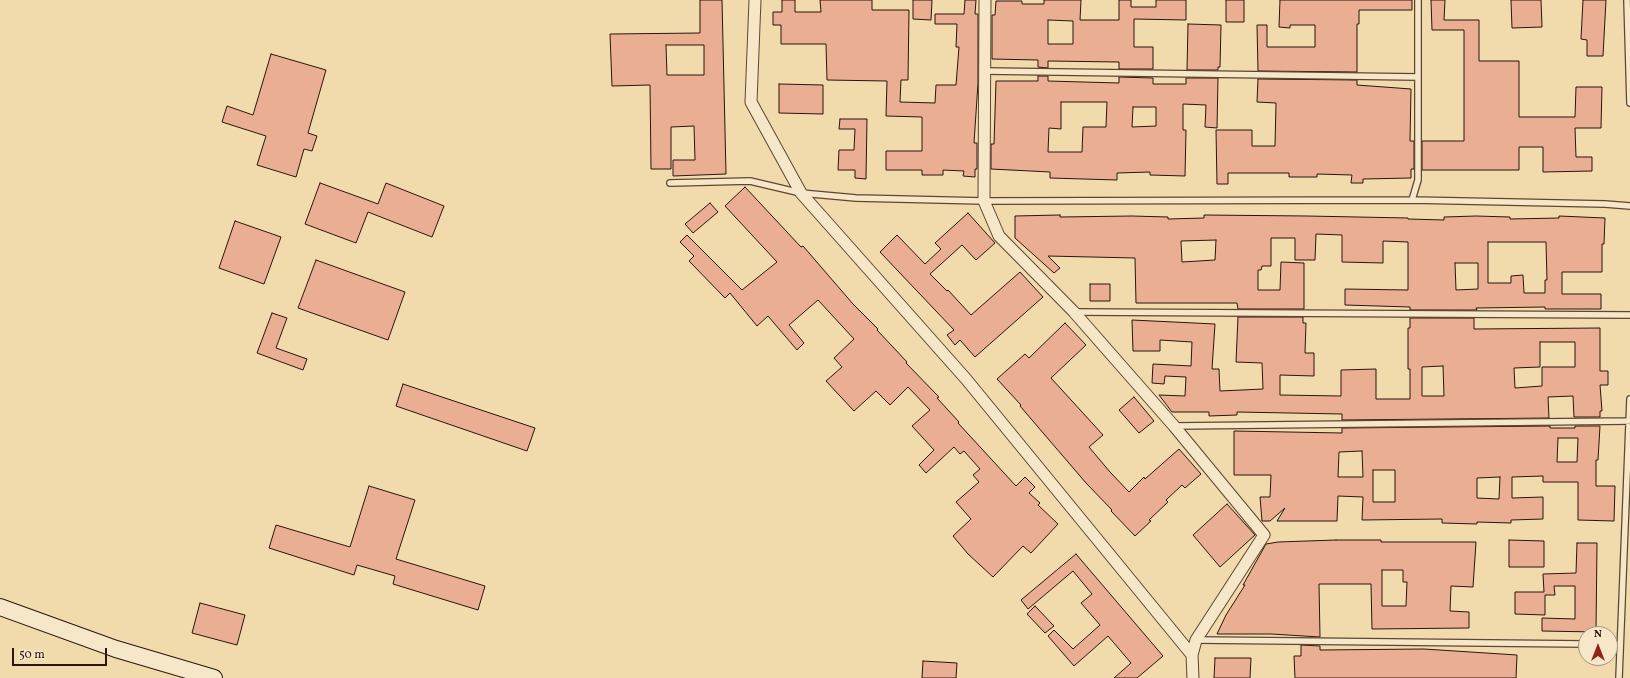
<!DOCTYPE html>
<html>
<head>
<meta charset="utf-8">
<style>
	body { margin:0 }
	#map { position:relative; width:1630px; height:678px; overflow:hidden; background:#f1daab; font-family:Vollkorn,serif }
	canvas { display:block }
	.north { position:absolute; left:1578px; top:626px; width:40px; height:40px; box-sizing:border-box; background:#f6e7c8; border:1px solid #a4937d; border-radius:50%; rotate:0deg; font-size:11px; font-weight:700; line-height:16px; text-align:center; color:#2a150c }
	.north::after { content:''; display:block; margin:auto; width:14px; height:18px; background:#8f2418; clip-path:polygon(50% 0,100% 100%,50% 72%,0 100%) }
	.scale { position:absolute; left:12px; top:648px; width:95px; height:18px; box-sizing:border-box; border:2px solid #2a150c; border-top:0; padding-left:5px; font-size:12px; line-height:14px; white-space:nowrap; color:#2a150c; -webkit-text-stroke:3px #f6e7c8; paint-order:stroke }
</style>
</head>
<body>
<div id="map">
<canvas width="1630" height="678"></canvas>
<div class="north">N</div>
<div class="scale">50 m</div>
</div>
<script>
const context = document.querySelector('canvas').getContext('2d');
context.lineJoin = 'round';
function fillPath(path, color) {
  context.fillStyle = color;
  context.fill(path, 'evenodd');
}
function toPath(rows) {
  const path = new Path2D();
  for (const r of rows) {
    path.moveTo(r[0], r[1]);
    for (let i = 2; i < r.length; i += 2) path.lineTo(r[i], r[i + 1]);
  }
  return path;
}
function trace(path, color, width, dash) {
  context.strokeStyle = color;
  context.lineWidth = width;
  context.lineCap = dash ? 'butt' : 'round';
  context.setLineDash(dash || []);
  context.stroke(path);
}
const building = toPath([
	[700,0,722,0,726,174,673,176,673,160,695,160,694,126,671,127,671,169,651,169,650,85,612,86,610,34,700,33,700,0],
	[666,45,704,45,704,75,667,75,666,45],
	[782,0,795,0,795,12,821,12,820,0,872,0,872,10,909,10,908,80,901,80,900,102,935,103,936,85,956,85,959,47,956,47,957,24,935,24,935,14,964,14,965,0,976,0,975,14,978,14,978,83,974,143,977,143,977,169,975,169,975,177,963,176,964,171,943,170,943,175,922,175,922,170,886,170,886,151,922,151,922,117,886,116,887,81,827,80,826,44,781,44,781,25,773,25,773,12,782,12,782,0],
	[913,0,932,0,931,20,913,19,913,0],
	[1044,0,1081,0,1080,20,1119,20,1119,0,1131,0,1131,7,1156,7,1156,0,1186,0,1186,20,1134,19,1134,47,1153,47,1153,69,1119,69,1119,62,1048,61,1048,68,1038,67,1038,60,992,59,992,15,995,15,996,1,1022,1,1022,4,1044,4,1044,0],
	[1048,20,1073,21,1073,44,1048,44,1048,20],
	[1226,0,1244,0,1244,22,1226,22,1226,0],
	[1280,0,1412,0,1412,10,1359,10,1359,24,1357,24,1357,72,1258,71,1257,25,1267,25,1267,47,1315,47,1315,25,1290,25,1290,28,1279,27,1280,0],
	[1431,0,1445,0,1444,20,1479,20,1479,61,1519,61,1519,117,1575,117,1576,87,1602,87,1601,128,1575,128,1576,157,1592,157,1592,171,1543,172,1543,147,1519,147,1519,170,1422,170,1422,141,1464,141,1464,30,1432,30,1431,0],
	[1511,0,1541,0,1542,27,1512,28,1511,0],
	[1583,0,1606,0,1603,56,1587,56,1587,40,1581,39,1583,0],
	[1188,24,1221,25,1220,67,1218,67,1218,70,1187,70,1188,24],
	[271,54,326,70,308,133,317,136,312,151,304,149,296,177,257,165,266,136,222,122,227,106,253,115,271,54],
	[1038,76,1048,76,1048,81,1119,83,1119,77,1153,78,1153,84,1186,84,1186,78,1218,78,1217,128,1205,127,1206,105,1183,104,1183,130,1186,130,1185,176,1150,175,1150,172,1117,173,1117,180,1050,178,1050,172,991,169,991,144,994,144,996,81,1038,81,1038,76],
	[1061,102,1107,102,1106,127,1083,127,1082,152,1048,152,1049,128,1061,129,1061,102],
	[1133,107,1156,107,1156,126,1132,127,1133,107],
	[1258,79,1357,80,1357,85,1411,89,1410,141,1414,141,1414,169,1411,169,1411,178,1363,179,1363,183,1351,183,1352,175,1317,174,1317,177,1289,177,1289,173,1228,173,1228,184,1217,184,1216,130,1252,130,1252,146,1275,146,1276,103,1257,102,1258,79],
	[779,84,823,85,823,114,779,113,779,84],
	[840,119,867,119,866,179,855,178,855,170,838,170,839,150,854,150,855,129,839,129,840,119],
	[320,183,378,204,386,183,444,206,432,237,368,212,356,243,305,224,320,183],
	[745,187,801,247,803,246,853,304,878,329,877,330,907,362,906,363,939,397,937,398,959,422,958,423,1016,486,1025,477,1035,487,1029,493,1040,503,1038,505,1058,524,1031,553,1023,546,993,577,968,554,953,536,971,519,956,502,979,482,973,475,980,469,964,451,960,454,954,447,926,473,919,465,934,450,912,426,930,410,908,387,890,405,876,391,854,411,826,381,842,367,834,358,854,339,818,300,789,325,804,343,797,350,768,316,757,326,730,293,725,298,689,261,694,256,680,242,687,235,742,290,777,262,725,206,745,187],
	[710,203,718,212,693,233,685,224,710,203],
	[968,213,995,243,976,260,962,245,930,274,947,291,948,290,971,315,1020,272,1043,297,975,357,960,340,955,345,947,335,954,330,880,252,897,235,925,264,941,249,935,243,968,213],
	[1060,215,1060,217,1132,216,1168,217,1168,219,1204,218,1204,215,1307,216,1408,218,1408,219,1444,220,1444,217,1476,216,1510,217,1510,219,1559,218,1559,216,1605,218,1604,244,1602,244,1602,272,1562,272,1562,294,1601,294,1601,309,1545,309,1545,307,1476,308,1477,310,1410,310,1410,307,1345,305,1345,289,1408,290,1408,242,1383,241,1383,263,1342,262,1342,235,1316,234,1315,260,1295,260,1295,238,1271,238,1271,266,1262,266,1261,270,1258,270,1258,290,1280,290,1281,262,1304,263,1304,309,1238,309,1237,303,1136,303,1135,258,1048,256,1060,268,1054,273,1015,238,1015,216,1060,215],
	[1216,240,1215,260,1182,262,1181,241,1216,240],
	[1488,242,1546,242,1547,280,1545,280,1545,293,1524,293,1523,275,1511,276,1511,283,1488,283,1488,242],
	[1455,263,1478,263,1478,289,1456,290,1455,263],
	[235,221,281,237,264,284,219,268,235,221],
	[316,260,405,292,388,340,298,308,316,260],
	[1090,284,1110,284,1110,301,1090,301,1090,284],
	[272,313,287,318,276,348,307,359,303,370,257,353,272,313],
	[1238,317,1303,317,1303,323,1306,323,1305,353,1314,353,1314,376,1280,375,1280,395,1341,396,1341,370,1376,369,1376,399,1410,399,1410,369,1408,369,1408,328,1410,328,1410,318,1474,318,1474,329,1600,328,1600,371,1608,371,1608,385,1600,385,1602,411,1600,411,1600,417,1574,417,1573,396,1548,397,1549,418,1342,420,1342,414,1237,412,1237,415,1209,416,1209,412,1172,412,1159,395,1185,396,1186,377,1165,376,1164,384,1152,383,1153,364,1191,366,1192,342,1160,340,1160,351,1133,351,1132,320,1215,324,1212,369,1219,369,1220,391,1263,389,1262,363,1236,362,1238,317],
	[1540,342,1575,342,1575,367,1542,367,1542,386,1515,388,1514,368,1540,367,1540,342],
	[1443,366,1444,396,1422,396,1422,367,1443,366],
	[1065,323,1086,345,1051,378,1103,435,1089,447,1110,472,1129,492,1144,477,1145,479,1179,449,1201,474,1185,488,1182,485,1166,500,1168,502,1149,520,1151,521,1135,536,1111,511,1112,510,1086,483,1020,406,1021,405,997,379,1025,354,1029,358,1065,323],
	[403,384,535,428,527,451,396,406,403,384],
	[1134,397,1154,421,1139,433,1119,410,1134,397],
	[1550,426,1550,428,1575,428,1575,426,1600,426,1598,460,1596,460,1596,486,1615,486,1614,521,1578,520,1578,482,1543,482,1543,476,1512,477,1512,498,1543,497,1543,519,1511,520,1511,523,1477,522,1477,524,1442,523,1442,519,1362,520,1363,497,1338,496,1337,521,1277,521,1285,508,1270,521,1262,521,1260,497,1270,497,1271,475,1234,475,1234,431,1342,433,1342,428,1550,426],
	[1558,438,1578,438,1577,462,1557,462,1558,438],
	[1362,451,1363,477,1338,477,1339,452,1362,451],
	[1373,470,1395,470,1395,502,1373,502,1373,470],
	[1500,477,1499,499,1477,498,1477,478,1500,477],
	[369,486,415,500,396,559,485,586,478,610,393,584,395,576,357,565,354,575,269,548,276,525,350,547,369,486],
	[1227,504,1255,535,1220,567,1193,535,1227,504],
	[1336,540,1381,540,1381,542,1476,542,1473,587,1451,586,1450,611,1469,612,1469,628,1372,629,1371,584,1319,584,1320,637,1271,634,1217,634,1226,615,1245,585,1243,585,1266,544,1278,542,1336,540],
	[1382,570,1403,570,1403,582,1407,582,1406,606,1382,606,1382,570],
	[1509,540,1544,541,1544,567,1509,567,1509,540],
	[1577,543,1597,543,1596,632,1542,631,1542,618,1575,619,1575,586,1554,586,1555,595,1545,595,1545,615,1515,614,1515,592,1544,592,1543,574,1576,573,1577,543],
	[1076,554,1163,656,1137,678,1114,678,1131,663,1108,636,1074,666,1048,636,1054,630,1073,649,1100,625,1081,603,1092,594,1073,571,1028,609,1021,600,1076,554],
	[200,603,245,615,237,645,192,633,200,603],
	[1035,606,1054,626,1045,633,1027,614,1035,606],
	[1301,645,1320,646,1320,650,1424,649,1517,655,1516,678,1295,678,1294,656,1301,656,1301,645],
	[1215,658,1251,658,1250,678,1214,678,1215,658],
	[923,661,957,663,956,678,922,678,923,661]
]);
fillPath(building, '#eaaf92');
trace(building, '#2a150c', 1);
const lane = toPath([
	[1627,0,1630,103],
	[985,71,1418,77],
	[670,183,750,181,801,193,856,198,984,201,1412,200,1605,204,1630,206],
	[1412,200,1418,180,1418,0],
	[1074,312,1630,315],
	[1174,426,1630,421],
	[1196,640,1586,644],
	[1610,645,1619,645],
	[1619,678,1630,399]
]);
const street = toPath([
	[755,0,751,102,801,193,966,379,1192,655,1193,678],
	[985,0,984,201,999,236,1074,312,1174,426,1264,535,1196,640,1192,655]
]);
const secondary = toPath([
	[0,607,116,649,214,678]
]);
trace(lane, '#5c4634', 8);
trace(street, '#5c4634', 13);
trace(secondary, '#2a150c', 18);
trace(lane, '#f6e7c8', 5.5);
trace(street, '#f6e7c8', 11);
trace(secondary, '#f6e7c8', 16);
</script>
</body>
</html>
